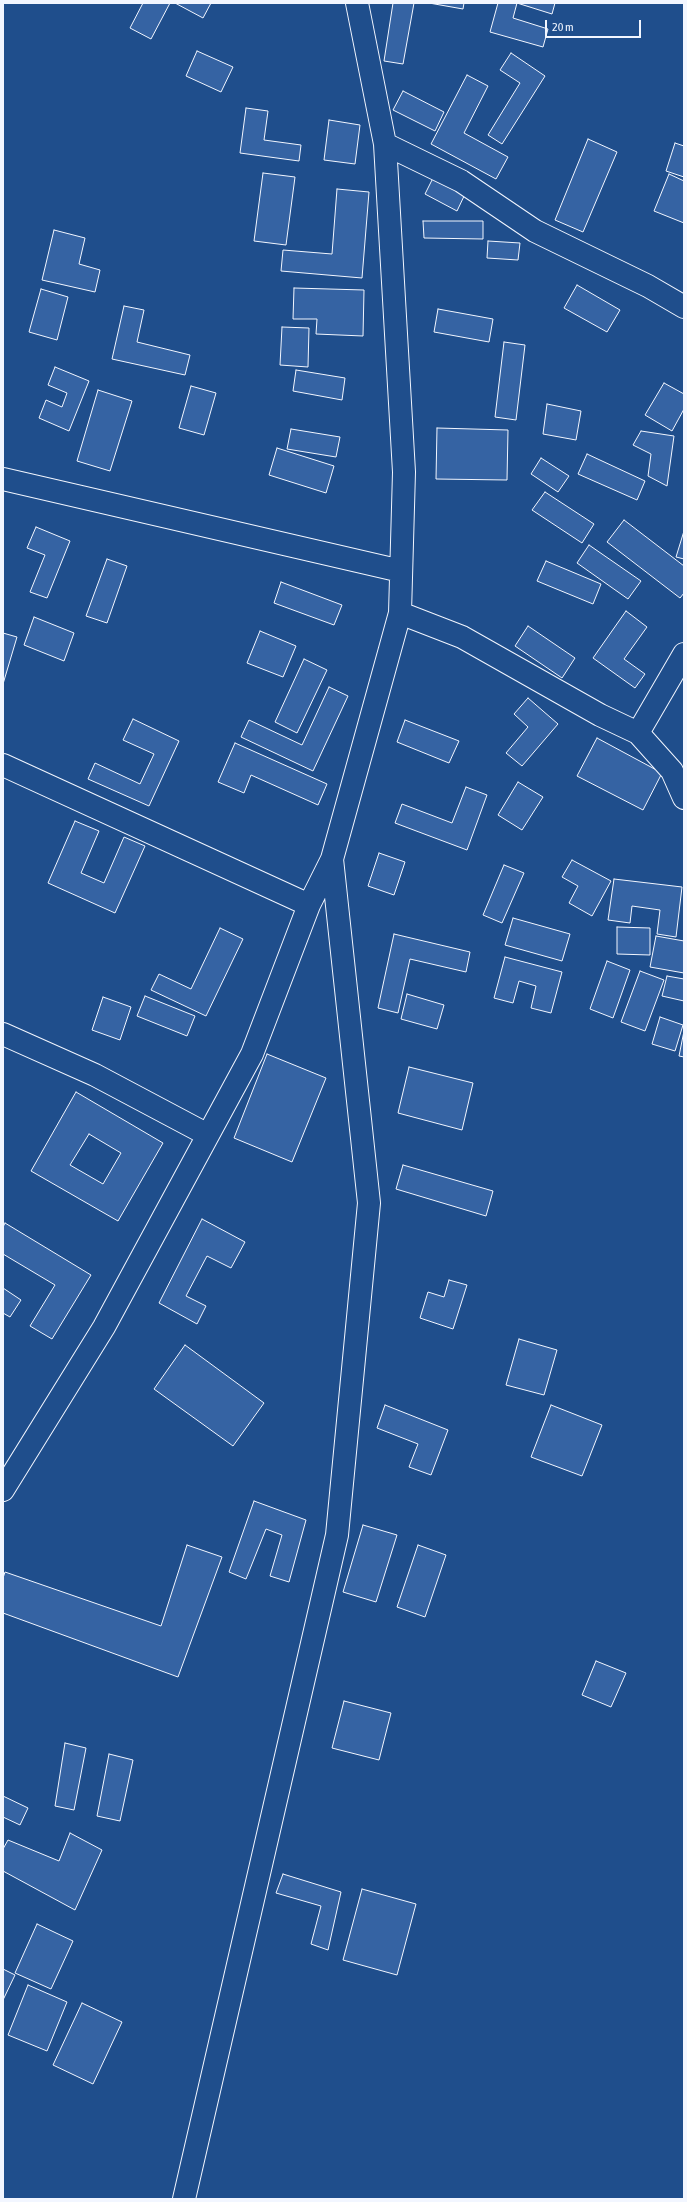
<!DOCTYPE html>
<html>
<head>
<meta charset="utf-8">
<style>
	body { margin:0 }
	#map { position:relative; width:687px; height:2202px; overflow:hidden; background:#1f4e8c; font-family:"Asap Condensed",sans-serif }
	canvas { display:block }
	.frame { position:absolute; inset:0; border:4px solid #f2f6ff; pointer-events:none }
	.scale { position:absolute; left:545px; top:20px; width:96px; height:18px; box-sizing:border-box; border:2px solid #f2f6ff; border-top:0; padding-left:5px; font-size:12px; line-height:14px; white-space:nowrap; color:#f2f6ff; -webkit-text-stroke:3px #1f4e8c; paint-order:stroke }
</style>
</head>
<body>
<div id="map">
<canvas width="687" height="2202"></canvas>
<div class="frame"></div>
<div class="scale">20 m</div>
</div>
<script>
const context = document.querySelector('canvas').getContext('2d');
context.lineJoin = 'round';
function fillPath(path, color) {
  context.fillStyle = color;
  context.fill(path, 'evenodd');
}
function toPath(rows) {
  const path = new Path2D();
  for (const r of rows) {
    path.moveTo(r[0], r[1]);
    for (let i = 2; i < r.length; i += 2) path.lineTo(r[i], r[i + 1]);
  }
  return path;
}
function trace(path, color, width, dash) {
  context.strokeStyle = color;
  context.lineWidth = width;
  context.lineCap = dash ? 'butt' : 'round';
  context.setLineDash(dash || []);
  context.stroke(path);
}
const building = toPath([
	[143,3,170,3,151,39,130,28,143,3],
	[175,3,211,3,203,18,175,3],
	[393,3,414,3,403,64,384,61,393,3],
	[429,3,464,3,463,9,429,3],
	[498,3,555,3,552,14,517,3,513,18,548,29,543,47,490,32,498,3],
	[197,51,233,67,221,92,186,76,197,51],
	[511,53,545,76,502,144,488,135,520,83,500,70,511,53],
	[467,75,488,86,464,133,508,157,496,179,431,144,467,75],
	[403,91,444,112,435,131,393,110,403,91],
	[246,108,268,111,264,140,301,145,299,161,240,153,246,108],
	[329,120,360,125,355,164,324,160,329,120],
	[588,139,617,152,583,232,555,220,588,139],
	[675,143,684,146,684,177,666,171,675,143],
	[263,173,295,177,286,245,254,241,263,173],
	[669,174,684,181,684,223,654,211,669,174],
	[434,176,466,192,457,211,425,194,434,176],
	[337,189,369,192,362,278,281,271,283,250,332,254,337,189],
	[423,221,483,221,483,239,424,238,423,221],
	[54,230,85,238,79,264,100,270,95,292,42,280,54,230],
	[488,241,520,243,518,260,487,258,488,241],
	[577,285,620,310,607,332,564,308,577,285],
	[294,288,364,290,363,336,316,334,317,319,293,319,294,288],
	[41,289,68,297,57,340,29,332,41,289],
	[124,306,144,310,137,342,190,355,185,375,112,359,124,306],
	[438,309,493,319,489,342,434,332,438,309],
	[282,327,309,328,308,367,280,365,282,327],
	[504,342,525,345,516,420,495,417,504,342],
	[55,367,89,381,69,431,39,418,46,400,62,407,67,393,48,385,55,367],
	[296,370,345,378,342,400,293,391,296,370],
	[664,383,684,394,684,409,672,431,645,415,664,383],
	[191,386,216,393,204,435,179,428,191,386],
	[98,390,132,401,110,471,77,461,98,390],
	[547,404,581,411,576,440,543,434,547,404],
	[437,428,508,430,507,480,436,479,437,428],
	[291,429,340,437,336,457,287,449,291,429],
	[641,431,674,436,667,486,648,476,651,454,633,445,641,431],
	[277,448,334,466,326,493,269,475,277,448],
	[587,454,645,481,637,500,578,474,587,454],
	[541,458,569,476,558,492,531,474,541,458],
	[545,492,594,524,582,543,532,510,545,492],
	[624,520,684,566,684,593,680,598,607,542,624,520],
	[36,527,70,541,47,598,30,592,45,555,27,548,36,527],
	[684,531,684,559,676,557,684,531],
	[589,545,641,581,628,599,577,563,589,545],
	[107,559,127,566,107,623,86,616,107,559],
	[546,561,601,584,593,604,537,581,546,561],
	[281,582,342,605,334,625,274,603,281,582],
	[626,611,647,627,624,659,645,674,635,688,593,658,626,611],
	[34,617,74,633,64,661,24,645,34,617],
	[528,626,575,658,562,678,515,646,528,626],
	[260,631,296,646,283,677,247,663,260,631],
	[3,633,17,637,3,684,3,633],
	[304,659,327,670,297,733,275,722,304,659],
	[329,687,348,696,313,771,241,737,249,720,302,745,329,687],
	[528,698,558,724,522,766,506,753,528,727,514,714,528,698],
	[133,719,179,741,149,806,88,779,95,763,140,784,154,754,123,740,133,719],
	[405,720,459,741,449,763,397,742,405,720],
	[597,738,662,773,643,810,577,776,597,738],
	[235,743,327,784,318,805,251,775,244,793,218,782,235,743],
	[518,782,543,797,522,830,498,815,518,782],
	[466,787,487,795,467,850,395,823,402,804,452,823,466,787],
	[75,821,99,831,81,873,104,883,124,837,145,846,115,913,48,883,75,821],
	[379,853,405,862,394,895,368,886,379,853],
	[572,860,611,881,592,916,569,903,578,886,562,877,572,860],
	[504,865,524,873,502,923,483,915,504,865],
	[614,879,682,887,676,937,657,934,660,910,632,906,630,923,608,920,614,879],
	[513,918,570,934,562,961,505,945,513,918],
	[617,927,650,928,650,955,617,954,617,927],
	[220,928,243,939,206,1016,151,990,159,974,191,989,220,928],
	[394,934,470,952,466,972,410,959,398,1013,378,1008,394,934],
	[656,936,684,941,684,973,650,967,656,936],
	[505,957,562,972,551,1013,531,1008,536,986,519,981,513,1003,494,998,505,957],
	[607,961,630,970,613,1018,590,1009,607,961],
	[640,971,664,980,645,1031,621,1022,640,971],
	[667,976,684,979,684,1001,662,996,667,976],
	[407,994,444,1005,437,1029,401,1019,407,994],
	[145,996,195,1016,187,1036,137,1016,145,996],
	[103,997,131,1007,120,1040,92,1030,103,997],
	[660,1017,683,1025,675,1051,652,1044,660,1017],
	[684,1031,684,1057,679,1056,684,1031],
	[267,1054,326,1078,292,1162,234,1138,267,1054],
	[409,1067,473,1083,462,1130,398,1113,409,1067],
	[76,1092,163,1143,118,1221,31,1171,76,1092],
	[89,1134,121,1153,103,1184,70,1165,89,1134],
	[403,1165,493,1191,486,1216,396,1189,403,1165],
	[202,1219,245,1242,231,1268,207,1256,186,1296,206,1306,197,1324,159,1303,202,1219],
	[5,1223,91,1275,52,1339,30,1326,55,1285,3,1254,3,1227,5,1223],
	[449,1280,467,1285,453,1329,420,1318,428,1292,444,1297,449,1280],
	[3,1288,21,1300,10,1317,3,1313,3,1288],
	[519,1339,557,1350,544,1395,506,1385,519,1339],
	[185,1345,264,1403,233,1446,154,1389,185,1345],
	[385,1405,448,1430,431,1475,409,1467,418,1444,377,1428,385,1405],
	[551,1405,602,1425,582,1476,531,1457,551,1405],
	[254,1501,306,1520,289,1582,270,1576,282,1535,266,1529,246,1579,229,1572,254,1501],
	[363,1525,397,1535,376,1602,343,1592,363,1525],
	[187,1545,222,1557,178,1677,3,1613,3,1578,5,1572,161,1626,187,1545],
	[418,1545,446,1555,425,1617,397,1607,418,1545],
	[596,1661,626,1673,611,1707,582,1695,596,1661],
	[344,1701,391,1713,379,1760,332,1748,344,1701],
	[65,1743,86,1748,74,1810,55,1806,65,1743],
	[109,1754,133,1760,120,1821,97,1816,109,1754],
	[3,1796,28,1808,20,1825,3,1817,3,1796],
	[70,1833,102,1850,75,1910,3,1871,3,1849,8,1840,59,1861,70,1833],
	[283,1874,341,1892,328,1950,311,1944,321,1906,276,1893,283,1874],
	[362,1889,416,1904,397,1975,343,1960,362,1889],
	[37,1924,73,1941,51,1989,15,1973,37,1924],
	[3,1969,15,1975,3,2000,3,1969],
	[28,1985,67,2002,47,2051,8,2035,28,1985],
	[82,2003,122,2022,93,2084,53,2065,82,2003]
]);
fillPath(building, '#3563a3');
trace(building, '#f2f6ff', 1);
const minor = toPath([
	[385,144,461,181,535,231,648,286,684,307],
	[3,479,401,571],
	[400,613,462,637,600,715,638,733,672,771,684,798],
	[638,733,684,654],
	[3,765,309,905],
	[3,1034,95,1075,208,1135],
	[3,1490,104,1327,252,1054,309,905,332,859,400,613,404,472,385,144,357,3],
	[184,2199,337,1535,369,1203,332,859]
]);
trace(minor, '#f2f6ff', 24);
trace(minor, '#1f4e8c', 22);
</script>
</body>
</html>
